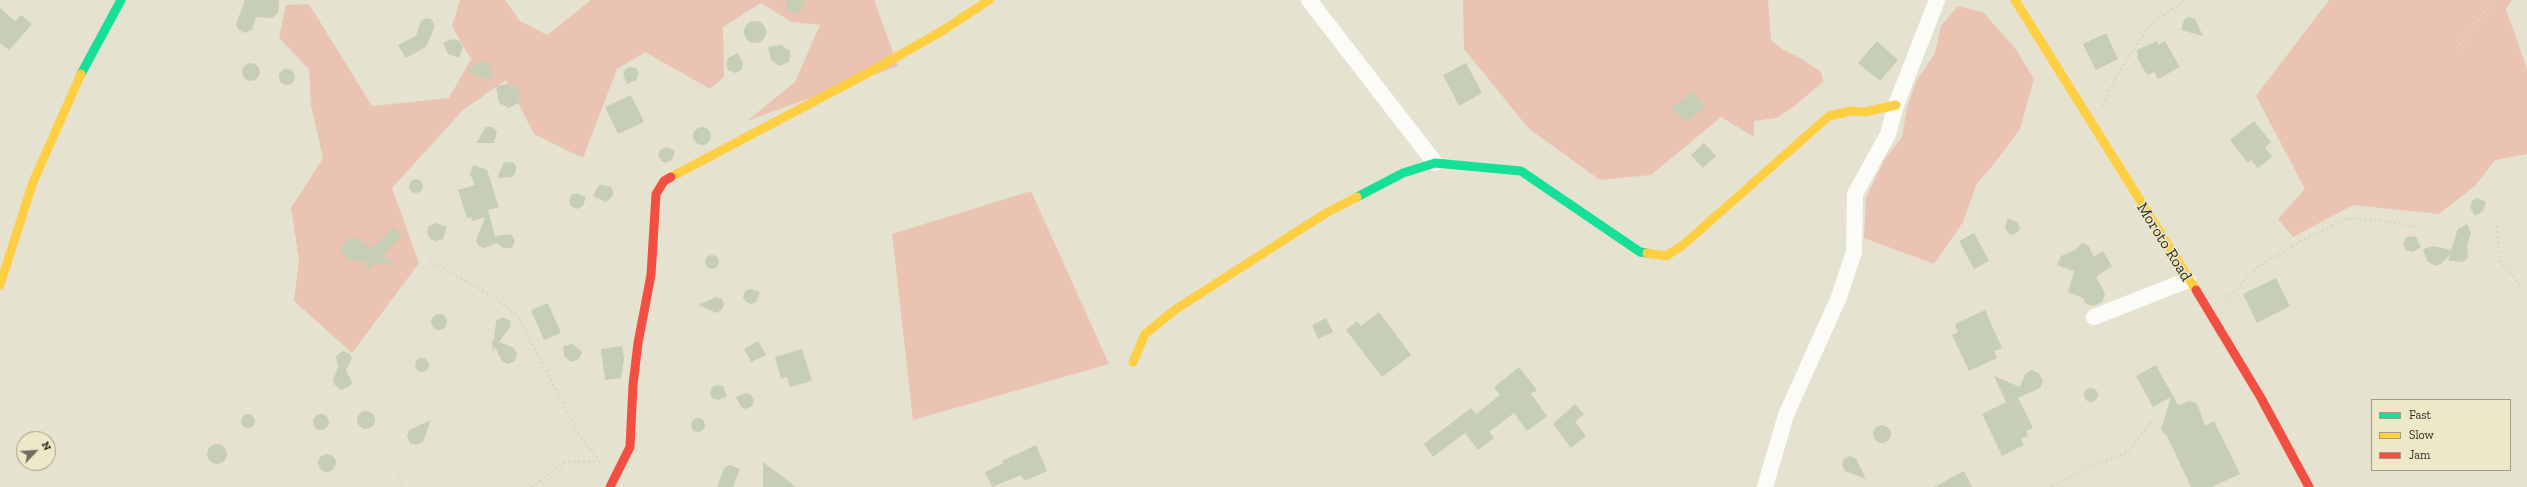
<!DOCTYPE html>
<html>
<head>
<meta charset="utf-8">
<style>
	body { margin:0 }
	#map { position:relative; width:2527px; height:487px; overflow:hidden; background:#e6e2d0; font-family:"Zilla Slab",serif }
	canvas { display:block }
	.legend { position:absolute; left:2371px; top:399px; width:140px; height:72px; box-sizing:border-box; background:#eee8c8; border:1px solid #a19d85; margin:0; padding:5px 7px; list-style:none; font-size:12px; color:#2e2c20 }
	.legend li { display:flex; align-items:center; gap:8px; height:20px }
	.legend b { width:20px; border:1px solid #a19d85 }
	.north { position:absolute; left:16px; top:431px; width:40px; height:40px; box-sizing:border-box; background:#eee8c8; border:1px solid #a19d85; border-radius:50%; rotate:65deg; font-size:11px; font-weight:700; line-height:16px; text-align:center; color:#2e2c20 }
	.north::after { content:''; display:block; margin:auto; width:14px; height:18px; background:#6e6c5e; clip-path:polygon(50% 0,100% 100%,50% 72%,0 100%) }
</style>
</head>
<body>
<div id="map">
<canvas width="2527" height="487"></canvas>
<ul class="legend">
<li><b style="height:5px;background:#16e098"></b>Fast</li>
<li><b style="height:5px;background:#ffcf43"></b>Slow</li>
<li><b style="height:5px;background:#f24e42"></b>Jam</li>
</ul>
<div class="north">N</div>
</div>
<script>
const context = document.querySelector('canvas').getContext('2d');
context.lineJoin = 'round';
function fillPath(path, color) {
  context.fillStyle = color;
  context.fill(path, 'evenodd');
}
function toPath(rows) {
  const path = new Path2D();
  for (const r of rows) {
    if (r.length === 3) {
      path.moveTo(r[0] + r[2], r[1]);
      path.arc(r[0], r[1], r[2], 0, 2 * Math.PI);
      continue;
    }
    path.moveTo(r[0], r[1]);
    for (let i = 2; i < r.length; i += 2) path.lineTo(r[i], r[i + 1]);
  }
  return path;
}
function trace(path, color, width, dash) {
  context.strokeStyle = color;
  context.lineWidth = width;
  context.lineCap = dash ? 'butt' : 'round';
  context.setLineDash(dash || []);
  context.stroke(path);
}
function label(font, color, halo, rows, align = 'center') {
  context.font = font + ' "Zilla Slab",serif';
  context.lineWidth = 3;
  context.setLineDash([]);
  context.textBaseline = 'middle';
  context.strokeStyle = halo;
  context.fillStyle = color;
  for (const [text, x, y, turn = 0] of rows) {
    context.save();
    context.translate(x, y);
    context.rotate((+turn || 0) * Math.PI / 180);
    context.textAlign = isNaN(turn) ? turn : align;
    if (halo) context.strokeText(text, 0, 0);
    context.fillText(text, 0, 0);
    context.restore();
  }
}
fillPath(toPath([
	[460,0,505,0,520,21,547,35,591,0,874,0,898,66,747,121,795,82,820,25,792,22,761,3,723,27,724,77,710,89,645,52,617,69,583,158,534,134,506,80,463,110,392,188,419,263,352,353,294,301,299,260,291,208,323,158,311,106,309,69,279,38,286,5,309,4,372,106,449,98,471,59,452,26],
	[1463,0,1768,0,1771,40,1782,49,1800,58,1821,72,1823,82,1792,108,1776,118,1754,121,1754,137,1721,117,1651,175,1600,180,1529,129,1464,49],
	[2329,0,2512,0,2506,9,2527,69,2527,154,2495,160,2475,186,2439,214,2353,205,2293,237,2278,219,2305,189,2256,96],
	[1958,6,1983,12,2015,48,2034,79,2020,129,1994,164,1977,183,1963,222,1934,264,1864,238,1866,198,1884,160,1902,137,1907,107,1917,80,1935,53,1941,26],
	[1031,191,1109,364,913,420,892,234]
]), '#eac3b2');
fillPath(toPath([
	[245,0,279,0,278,13,272,18,256,17,252,30,245,33,239,30,236,24],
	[786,0,805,0,801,11,794,14,787,9],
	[0,8,15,21,21,15,32,24,9,50,0,43],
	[2189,17,2195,19,2203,36,2181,30,2184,20],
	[427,18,432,20,435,26,426,47,406,58,398,45,416,36,421,21],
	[755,32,11],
	[2106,33,2118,59,2096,70,2083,44],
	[453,39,460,41,463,47,459,58,448,54,443,43],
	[1877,41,1898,60,1880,81,1858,63],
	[2157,41,2158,45,2165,41,2180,67,2158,79,2154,72,2147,75,2138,59,2137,50],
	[781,45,790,51,790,56,789,62,779,66,771,60,768,47],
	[738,53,743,64,741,70,735,73,728,70,726,64,728,58],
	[481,61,490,63,492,78,481,78,466,70],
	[1466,63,1482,93,1459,106,1443,75],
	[251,72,9],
	[630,67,636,68,639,74,636,80,627,84,623,75,625,69],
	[287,77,8],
	[508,84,517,88,520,93,518,103,509,108,499,103,496,86],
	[1693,91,1705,107,1686,122,1671,108],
	[631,95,644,122,618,134,605,107],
	[2254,121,2271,142,2265,147,2272,157,2258,168,2251,160,2248,163,2230,140],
	[702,136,9],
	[486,127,493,127,497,132,494,143,476,143],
	[1704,143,1716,156,1703,168,1691,155],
	[666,147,675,151,672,160,666,163,661,161,658,155,660,150],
	[504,162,514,163,516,167,515,174,511,177,497,178],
	[473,165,487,170,499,207,488,210,495,236,511,234,515,241,512,248,503,248,497,243,484,248,479,246,476,241,485,217,472,221,471,217,467,218,458,190,475,185,470,174],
	[416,186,7],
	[602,185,611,187,613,191,613,196,606,202,593,196,598,186],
	[576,193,586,197,583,206,577,209,571,206,569,201,571,195],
	[2477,198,2486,202,2483,211,2475,216,2470,207,2472,201],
	[2008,218,2017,222,2020,227,2018,232,2013,235,2008,233,2005,228],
	[436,223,447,227,443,239,436,241,430,239,427,232,429,226],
	[2467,224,2471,233,2467,245,2468,257,2465,261,2460,262,2448,260,2450,254,2441,264,2436,266,2427,261,2423,249,2434,246,2451,250,2458,229],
	[393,227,402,235,383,256,396,265,376,263,367,271,366,262,349,260,342,253,341,248,346,239,356,238,372,248],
	[1974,233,1989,261,1974,269,1959,241],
	[2410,236,2416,237,2421,247,2412,252,2406,250,2403,244,2405,238],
	[2082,243,2088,245,2094,257,2103,251,2112,266,2096,277,2105,294,2102,302,2094,306,2086,304,2083,298,2068,292,2074,271,2057,265,2061,256,2075,250],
	[712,262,7],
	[2276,278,2290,306,2257,323,2243,294],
	[750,289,760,292,756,302,751,304,746,302,743,297,745,291],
	[716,297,722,299,724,304,722,310,717,313,698,305],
	[548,303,561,333,544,340,531,310],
	[1985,310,2002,348,1994,351,1997,358,1969,371,1952,335,1958,332,1955,326,1957,323],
	[1379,312,1411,355,1382,377,1346,330,1357,321,1361,326],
	[439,322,8],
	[502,317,511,321,510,327,499,342,514,348,517,354,515,361,508,364,502,361,495,347,493,351,492,340,494,340,496,321],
	[1326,318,1333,332,1318,339,1312,325],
	[758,341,766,355,751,362,744,349],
	[573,344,582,352,579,359,571,362,564,356,563,346],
	[622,346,624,358,621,378,605,380,601,349],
	[802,349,812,381,790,387,787,377,781,379,775,357],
	[343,351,350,354,352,358,346,370,352,382,350,386,341,390,334,384,333,380,338,367,336,356],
	[422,365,7],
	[2156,365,2178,405,2189,401,2194,402,2198,406,2205,426,2214,421,2240,474,2212,487,2191,487,2167,436,2161,430,2171,397,2153,407,2136,376],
	[1519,367,1537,390,1531,394,1547,416,1527,431,1514,413,1489,432,1494,438,1478,450,1465,433,1433,457,1424,444,1471,408,1476,414,1500,395,1494,387],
	[2032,370,2039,373,2043,381,2040,388,2018,398,2033,428,2026,431,2028,436,2021,439,2024,445,2002,456,1982,414,2006,402,1994,376,2020,387,2025,374],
	[717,385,723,386,727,396,718,400,712,398,710,393,712,387],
	[2091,395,7],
	[746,393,751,395,754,400,752,406,746,409,741,407,736,397],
	[1575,404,1584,414,1575,422,1586,436,1571,448,1553,424],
	[366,420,9],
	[321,422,8],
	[248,421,7],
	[698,425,7],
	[431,420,423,442,416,445,410,443,407,436,409,430],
	[1882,434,9],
	[217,454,10],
	[1036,445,1047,471,1025,481,1021,475,992,487,985,472,1003,463,1002,461],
	[327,463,9],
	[1850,456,1856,459,1866,479,1845,471,1842,465,1844,459],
	[763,462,796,487,763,487],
	[730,465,740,469,733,487,717,487,724,468],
	[1964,471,1972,487,1934,487]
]), '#c7ceb6');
trace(toPath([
	[2457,49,2494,0],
	[2103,106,2116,77,2148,27,2184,0],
	[2497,226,2499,260,2521,286,2527,290],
	[430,261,494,297,519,318,578,433,601,463],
	[2226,300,2256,268,2304,239,2349,218,2386,221,2420,228],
	[399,477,402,487],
	[531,487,566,462,599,461],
	[2052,487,2085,469,2129,451,2154,419]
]), '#d7d6d1', 2.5, [2, 3]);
trace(toPath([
	[1309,0,1435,163],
	[2094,317,2188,280],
	[1765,487,1786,415,1839,297,1854,252,1855,194,1888,134,1896,105,1937,0]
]), '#fbfbf8', 16);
trace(toPath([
	[81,74,121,0],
	[1357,197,1403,173,1435,163,1521,171,1640,252,1647,253]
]), '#16e098', 9);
trace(toPath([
	[2015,0,2196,290],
	[671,177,866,74,942,31,989,0],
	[1647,253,1666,256,1683,245,1829,116,1850,111,1865,112,1896,105],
	[0,285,33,182,81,74],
	[1133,362,1145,334,1176,309,1326,213,1357,197]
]), '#ffcf43', 9);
trace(toPath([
	[2196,290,2261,398,2309,487],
	[610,487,630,447,633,385,638,343,651,275,656,194,664,181,671,177]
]), '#f24e42', 9);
label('16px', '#2e2c20', '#eee8c8', [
	["Moroto Road",2164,242,58]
]);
</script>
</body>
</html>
